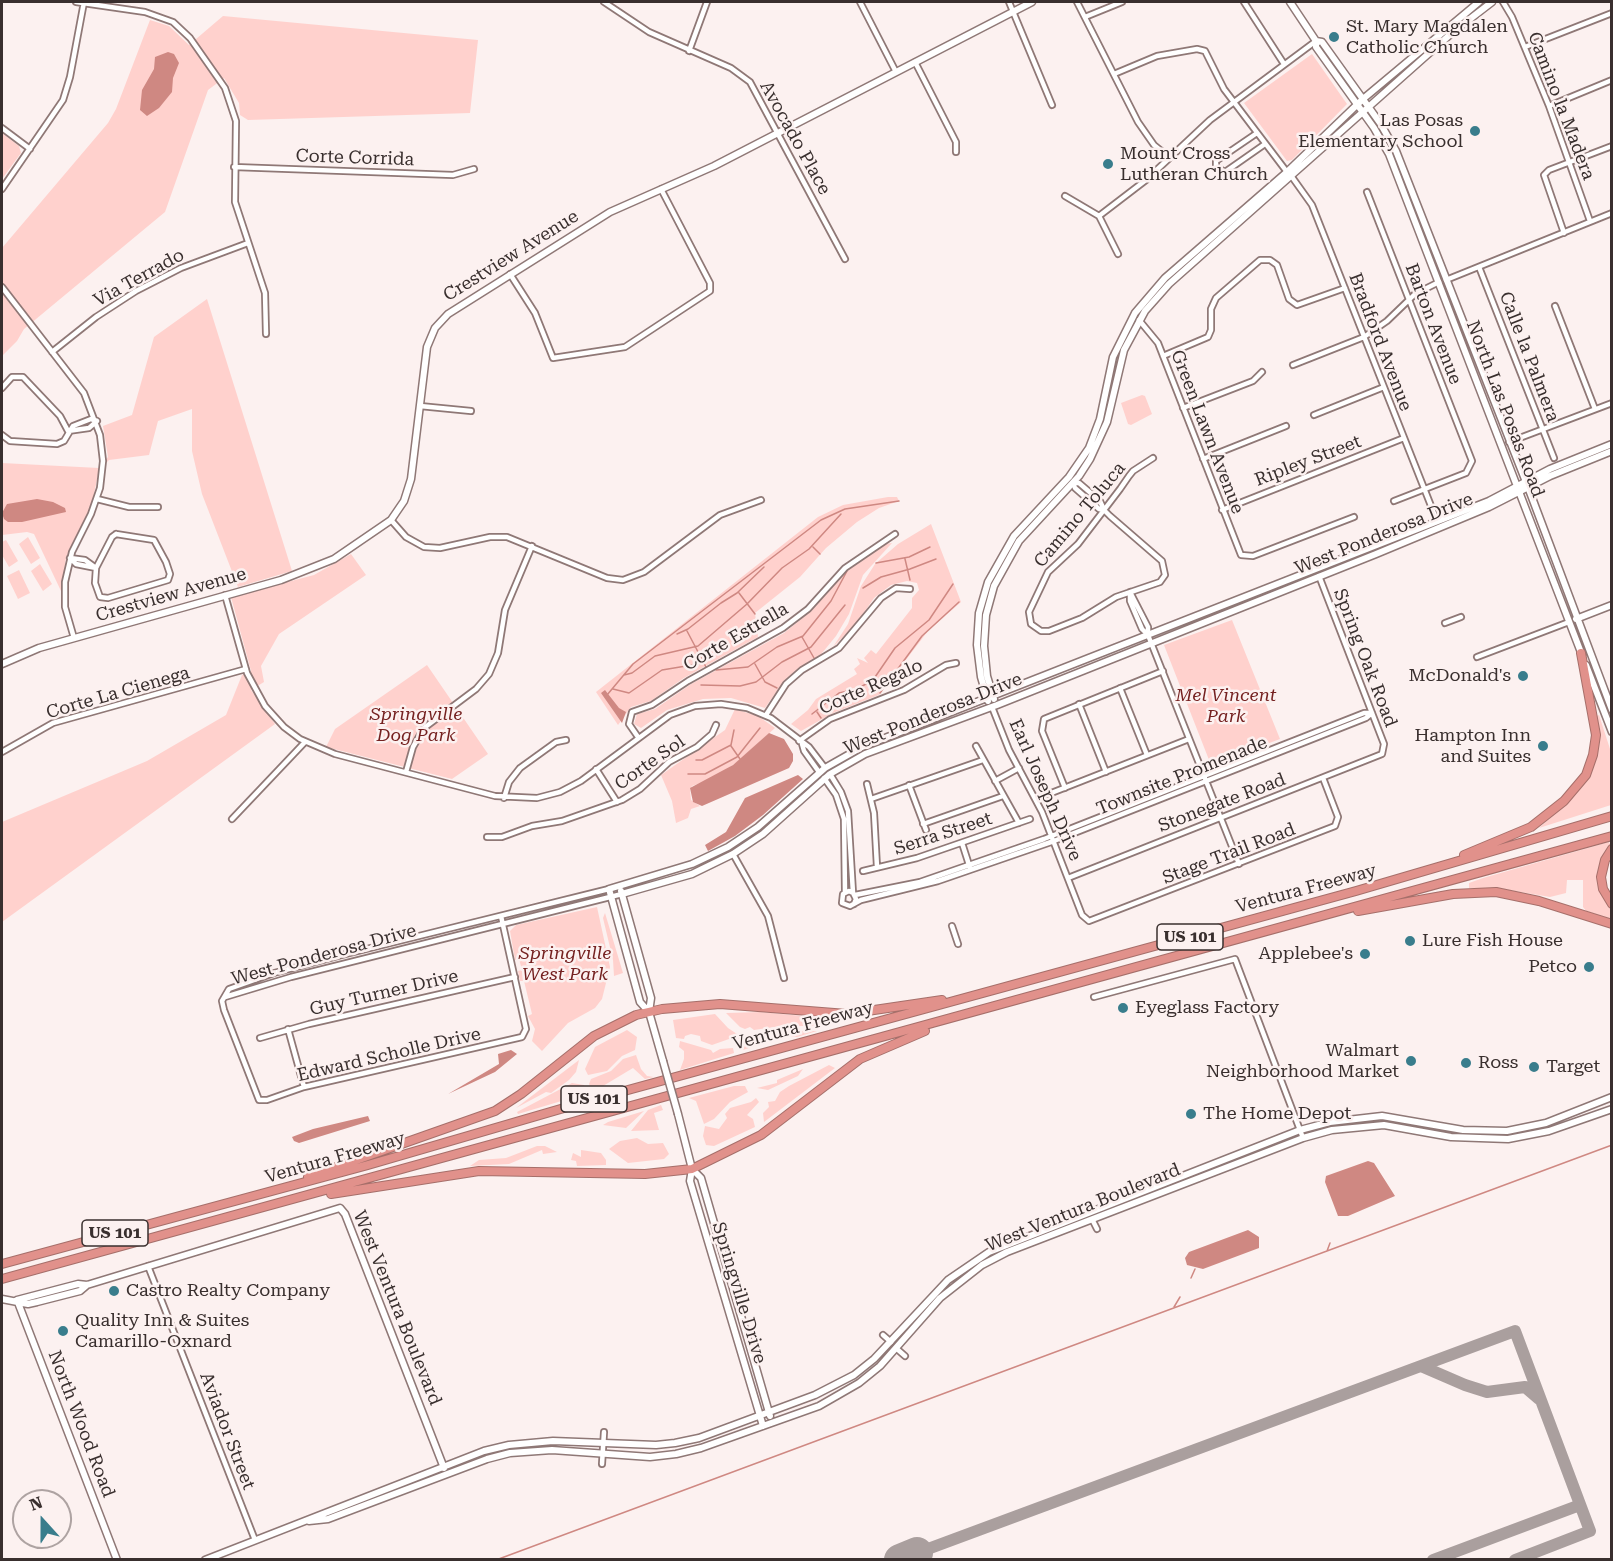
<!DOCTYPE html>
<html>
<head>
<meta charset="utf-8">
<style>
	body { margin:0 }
	#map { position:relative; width:1613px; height:1561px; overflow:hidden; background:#fcf1f0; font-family:"Roboto Serif",serif }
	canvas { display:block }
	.frame { position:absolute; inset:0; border:3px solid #392f2e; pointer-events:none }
	.north { position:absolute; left:12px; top:1489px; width:60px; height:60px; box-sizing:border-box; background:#fcf1f0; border:2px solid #aea3a2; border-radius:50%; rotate:339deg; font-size:16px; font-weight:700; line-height:24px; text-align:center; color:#392f2e }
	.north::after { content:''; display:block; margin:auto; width:21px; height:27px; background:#397d8c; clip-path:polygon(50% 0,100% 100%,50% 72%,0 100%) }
</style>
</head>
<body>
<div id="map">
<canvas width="1613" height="1561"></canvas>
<div class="frame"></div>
<div class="north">N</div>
</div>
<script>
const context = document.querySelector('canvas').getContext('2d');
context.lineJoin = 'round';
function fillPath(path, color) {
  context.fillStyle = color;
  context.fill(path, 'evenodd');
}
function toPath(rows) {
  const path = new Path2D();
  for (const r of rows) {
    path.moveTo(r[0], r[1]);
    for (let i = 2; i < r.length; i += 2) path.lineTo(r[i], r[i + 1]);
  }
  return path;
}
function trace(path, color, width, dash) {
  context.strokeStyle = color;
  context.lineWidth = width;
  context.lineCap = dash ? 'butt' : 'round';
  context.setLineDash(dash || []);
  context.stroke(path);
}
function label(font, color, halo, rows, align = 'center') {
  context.font = font + ' "Roboto Serif",serif';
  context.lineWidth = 5;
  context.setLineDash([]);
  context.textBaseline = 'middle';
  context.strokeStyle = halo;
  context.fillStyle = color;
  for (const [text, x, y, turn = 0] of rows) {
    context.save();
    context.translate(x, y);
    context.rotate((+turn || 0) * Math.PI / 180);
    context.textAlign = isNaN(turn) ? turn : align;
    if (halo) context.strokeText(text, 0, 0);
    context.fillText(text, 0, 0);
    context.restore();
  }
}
fillPath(toPath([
	[223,16,478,40,470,113,248,120,240,115,239,103,224,78,208,90,165,212,24,329,17,341,2,356,2,248,108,123,116,109,150,20,169,26,189,45],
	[1312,54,1347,104,1292,160,1287,161,1244,103],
	[2,133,19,146,21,153,2,179],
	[207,299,292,571,238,587,202,494,192,451,192,409,158,421,149,455,109,460,99,470,92,504,66,558,61,591,34,534,27,532,2,535,2,463,99,468,108,457,103,426,132,415,154,337],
	[1142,395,1145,396,1152,414,1131,425,1128,424,1121,403],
	[888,497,897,497,899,501,879,508,857,522,826,548,800,577,755,613,758,637,684,678,651,701,631,707,618,725,596,692,818,517,843,505],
	[931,524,961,602,928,631,879,695,833,713,801,731,791,724,808,710,816,699,857,674,854,669,860,664,857,658,868,663,864,658,871,650,876,654,912,608,912,598,919,590,917,583,907,581,891,585,874,598,857,623,833,647,848,624,861,586,875,564,898,544],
	[28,537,40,558,31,564,19,544],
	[6,540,18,561,9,567,2,555,2,542],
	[892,543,863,575,849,614,836,636,818,658,800,667,784,681,765,708,731,698,703,699,667,710,641,728,634,724,637,714,655,709,691,684,784,633,810,612,848,570,885,544],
	[351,554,366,575,279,634,261,666,264,682,251,690,275,724,2,922,2,822,147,761,226,715,242,675,251,671,231,597,314,575],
	[40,564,52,584,43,591,31,571],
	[19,570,30,593,18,599,7,576],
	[1232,620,1280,739,1211,765,1164,645],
	[427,665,488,754,452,779,326,747,335,729],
	[735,709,758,716,775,728,737,762,712,779,692,786,690,790,691,800,700,806,691,809,688,818,676,823,672,801,661,775,725,730],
	[1599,715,1611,752,1611,805,1539,828,1574,796,1587,779,1599,730,1597,716],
	[1609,842,1611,846,1599,870,1611,906,1611,919,1586,911,1583,907,1583,880,1567,880,1566,893,1550,897,1497,888,1469,888,1469,883,1483,878],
	[597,907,610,967,602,999,595,1008,568,1023,542,1051,532,1041,535,1029,528,1016,532,1014,524,981,520,981,518,971,522,970,519,959,515,960,510,931,516,925],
	[605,913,623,973,614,976,613,960,603,918],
	[760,1012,814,1017,832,1020,820,1026,781,1026,754,1030,750,1027,745,1029,740,1027,726,1013],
	[715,1014,728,1028,740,1036,740,1039,729,1039,712,1045,701,1041,700,1036,691,1034,685,1036,684,1039,676,1038,673,1020],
	[627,1030,637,1037,635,1050,622,1056,607,1071,588,1075,585,1069,595,1047],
	[794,1031,817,1031,797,1037,785,1036,743,1050,746,1043],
	[680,1041,711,1050,713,1053,720,1049,733,1048,734,1053,680,1070,684,1059,684,1051,679,1047],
	[636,1055,641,1069,647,1076,654,1077,645,1079,633,1068,593,1092,589,1084,591,1079,611,1071,623,1059],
	[579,1060,576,1072,569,1080,551,1093,546,1092,516,1108],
	[829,1065,835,1068,764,1122,763,1113,769,1107,768,1102,775,1101,780,1092,789,1086],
	[803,1069,798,1076,768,1090,757,1088,777,1083,777,1080],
	[572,1083,584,1085,588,1093,518,1114,517,1112],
	[734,1086,745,1086,748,1092,730,1102,714,1119,704,1124,696,1101,689,1098],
	[756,1098,759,1102,747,1115,753,1119,755,1127,714,1146,706,1145,703,1136,705,1126,719,1129,727,1118,725,1114,730,1108,751,1102],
	[661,1105,663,1110,654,1113,659,1130,631,1131,648,1110],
	[644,1111,626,1128,603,1125,608,1122],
	[637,1138,648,1144,663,1143,669,1154,664,1159,628,1163,609,1149,620,1141],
	[537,1146,545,1146,557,1152,543,1154,542,1150,509,1164,470,1166,479,1160,506,1158],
	[581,1150,601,1153,606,1160,606,1165,577,1166,576,1161,571,1160,573,1153,581,1157]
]), '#ffd1cd');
fillPath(toPath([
	[168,52,174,54,179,63,173,78,172,92,159,108,147,116,140,110,142,90,154,69,155,57],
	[37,499,53,502,65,508,66,512,22,522,8,522,4,519,2,513,7,504],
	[605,690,619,708,626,712,622,723,601,693],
	[769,733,784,739,793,754,793,761,789,768,702,806,693,802,690,788,733,765],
	[798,775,803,779,763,815,735,836,708,851,705,845,726,832,745,798],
	[511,1050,517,1054,495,1072,448,1094,499,1064,498,1054],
	[368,1116,370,1121,299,1143,294,1141,292,1137,313,1129],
	[1368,1161,1374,1163,1395,1196,1348,1216,1338,1216,1325,1182,1326,1176],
	[1248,1230,1259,1237,1259,1248,1203,1269,1187,1265,1185,1258,1189,1252]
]), '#cf8882');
trace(toPath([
	[813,547,820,554],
	[905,559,910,580],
	[876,563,909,557,930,547],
	[863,588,881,577,910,569,936,559],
	[739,593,755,614],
	[687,631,707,669],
	[677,634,688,629,721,603,737,593,764,567],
	[802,637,814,658],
	[755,664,765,682,777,688],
	[716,670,748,667,777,647,803,636,831,601,847,571],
	[624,675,632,673,655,656,698,646,747,604,782,568,809,549,841,514],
	[874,681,880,689],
	[701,685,740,686,756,682,782,662,811,647,845,605],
	[613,689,629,693,662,670,704,663],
	[880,693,922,636,959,602],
	[607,695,633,664,821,520,845,509,899,501],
	[817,712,821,718],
	[812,714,839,693,857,689,873,680,895,648,929,620,953,584],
	[731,746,740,759],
	[696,760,702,760,731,745,734,730],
	[688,774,705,774,737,757,760,728],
	[1327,1251,1330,1243],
	[1191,1278,1195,1269],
	[1174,1307,1180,1297],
	[496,1560,1612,1145]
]), '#cf8882', 1.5);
trace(toPath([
	[1421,1366,1465,1385,1487,1392,1525,1387,1539,1399],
	[917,1553,1515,1331,1590,1531,1515,1560],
	[908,1557,909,1560],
	[1433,1560,1580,1505]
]), '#aa9f9e', 12);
trace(toPath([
	[900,1560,917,1553]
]), '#aa9f9e', 32);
const street = toPath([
	[76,2,145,12,173,22,190,38,225,88,236,121,235,202,265,293,266,334],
	[604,2,649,32,731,68,750,82,845,259],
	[860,2,896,72],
	[1009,2,1052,105],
	[1077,2,1138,122,1154,145,1169,157],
	[1244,2,1284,64],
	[1503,2,1512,17,1549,106,1590,221],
	[1085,17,1122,2],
	[1525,47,1612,13],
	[689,51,707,2],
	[915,62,956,142,956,152],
	[1114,74,1157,56,1197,49,1205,51,1224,89,1287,172],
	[1549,106,1612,80],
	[2,128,30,149],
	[1257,133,1216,161,1216,167,1225,172,1265,144],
	[234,167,453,175,474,169],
	[1292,177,1312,205,1437,521],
	[2,189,63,100,70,77,84,2],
	[1367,192,1472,461,1466,473,1394,501],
	[1065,196,1099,216],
	[1564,233,1544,175,1549,170,1612,146],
	[1118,254,1099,216,1146,180,1210,120,1316,41],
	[1479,267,1554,458],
	[510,274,535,313,553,358,625,347,710,291,710,283,661,189],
	[1446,280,1612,213],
	[2,287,84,393,100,435,103,461,100,488,91,514,72,552,65,582,65,607,74,638],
	[1555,306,1595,409],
	[1139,320,1158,343,1241,555,1253,556,1354,517],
	[52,352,96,317,136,291,181,268,248,243],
	[1163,356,1208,337,1211,330,1211,309,1216,298,1260,260,1270,260,1277,265,1289,299,1297,305,1345,288],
	[1293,365,1364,337,1387,321,1415,294,1439,282],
	[2,388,12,377,23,377,60,416,68,431],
	[420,406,471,411],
	[1183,408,1253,381,1262,372],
	[1314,415,1384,387],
	[68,431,89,428,97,421],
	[2,435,10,441,57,444,64,441,73,426,91,419,97,421],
	[1509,442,1612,403],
	[1203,459,1286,426],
	[1073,483,1079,483,1100,501,1104,510,1110,516,1162,561,1165,575,1160,582,1116,597,1082,618,1049,631,1041,631,1031,624,1029,612,1048,572,1078,544,1104,510,1120,489,1129,476,1133,471,1153,458],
	[1073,483,1075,488,1099,509,1104,510],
	[97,499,129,507,158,507],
	[1222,510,1404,438],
	[391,520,406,537,424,547,440,548,490,537,507,537,607,578,623,580,644,572,720,515,761,500],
	[116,534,154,540,166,562,170,574,168,580,108,598,100,597,95,583,96,568,112,537,116,534],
	[70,558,85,560,96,568],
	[70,558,76,564,96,568],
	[1130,592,1148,627,1148,635,1239,864],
	[1130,592,1130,601,1142,629,1148,635],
	[225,595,247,673,265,706,284,727,300,739,335,754,495,796,537,798,560,792,581,781,670,715,695,706,721,704,747,708,771,718,809,747,825,768],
	[1445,623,1461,617],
	[1477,657,1569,622],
	[1120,688,1147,755],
	[1079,704,1106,772],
	[992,707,1009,750,1042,812,1082,915,1089,921,1335,826,1338,817,1323,778],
	[766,715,786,684,802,670,839,648,881,598,896,588,910,589],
	[638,737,629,724,632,712,652,705,688,681,783,628,808,609,845,568,895,534],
	[799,741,830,719,904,690,946,665,956,663],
	[802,744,804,751,819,772],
	[976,746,1019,823],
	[2,752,53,723,246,669],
	[596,769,617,802],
	[406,772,413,747,424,728,476,689,489,674,498,653,505,610,532,546],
	[830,774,841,792,848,811,853,893],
	[824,778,836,795,844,819,845,892],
	[995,781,1019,768],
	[867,784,874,813,877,867],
	[909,785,926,830],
	[1065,788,1042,731,1044,719,1163,671],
	[504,798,509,782,520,768,556,742,566,740],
	[871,799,983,760],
	[1036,799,1189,739],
	[232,819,305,742],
	[923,824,1003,796],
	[487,837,502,837,532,826,562,821,622,800,640,789,669,762,697,747,712,734,716,725],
	[962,843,970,868],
	[733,854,768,916,784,978],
	[863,871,917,858,1030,819],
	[1068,878,1382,754,1384,744,1319,576],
	[855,895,920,882,1044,839,1364,713,1372,713],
	[854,904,856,899,853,893,849,891,843,894,842,903,850,906,861,900,938,881,1054,841,1366,718,1372,713],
	[501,916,526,1029,522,1037,304,1087,267,1100,259,1100,224,1010,222,1001,229,989,274,973,342,955,609,889],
	[952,926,958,944],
	[225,997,291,977,622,894],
	[1094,997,1235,959,1303,1138],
	[288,1029,304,1087],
	[260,1038,309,1024,515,977],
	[1092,1219,1097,1229],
	[148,1266,255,1540],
	[883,1335,891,1342],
	[897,1349,905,1356],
	[602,1464,604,1432]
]);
const secondary = toPath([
	[1290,2,1316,41,1316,47,1374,128,1389,154,1582,655],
	[1316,41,1322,42,1380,123,1396,151,1528,487,1612,710],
	[1576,619,1612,605],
	[2,664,39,648,281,580,334,559,391,520,404,501,411,479,427,347,435,328,448,314,610,212,714,166,1032,2],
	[1586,665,1612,732],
	[994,699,987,676,984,646,986,615,994,586,1019,541,1079,476,1090,459,1107,422,1124,350,1145,311,1169,284,1453,32,1492,2],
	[988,701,981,677,977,645,979,613,988,582,1014,536,1069,477,1089,448,1100,419,1113,357,1135,313,1165,278,1287,172,1363,99,1479,2],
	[621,891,651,998,649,1012,663,1061],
	[622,894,692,874,733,854,763,834,830,774,865,754,997,705,1376,554,1489,507,1550,476,1612,451],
	[649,1012,640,1002,609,889,692,864,728,847,758,827,825,768,862,747,1489,501,1550,469,1612,444],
	[678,1114,692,1169,690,1181,763,1426],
	[692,1169,701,1178,770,1416],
	[2,1299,28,1304,37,1302,80,1291,87,1285],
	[17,1300,78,1284,87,1285,340,1208,345,1214,444,1468],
	[17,1300,117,1560],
	[309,1521,328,1519,487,1459,510,1453,552,1450,650,1457,676,1454,701,1448,819,1406,859,1383,880,1366,940,1298,982,1265,1007,1252,1303,1138,1332,1130,1384,1125,1451,1137,1508,1139,1549,1131,1612,1109],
	[205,1560,484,1451,509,1445,553,1441,656,1445,675,1443,699,1438,815,1395,854,1375,874,1359,948,1280,989,1252,1300,1130,1330,1122,1382,1116,1463,1130,1507,1131,1546,1123,1612,1097]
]);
const highway = toPath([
	[1612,849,1605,860,1601,877,1603,889,1612,904],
	[1464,855,1531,827,1564,801,1586,775,1593,755,1596,735,1581,653],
	[1358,911,1453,894,1496,892,1539,901,1612,924],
	[308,1177,495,1111,521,1094,594,1036,636,1015,662,1009,720,1004,847,1014,942,1000],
	[331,1194,479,1171,645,1174,692,1169,761,1135,860,1059,925,1031],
	[2,1264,368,1165,595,1099,1356,891,1612,816],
	[2,1279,1612,836]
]);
trace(street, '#8f7876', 8);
trace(secondary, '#8f7876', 9);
trace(highway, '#a66f6a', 10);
trace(street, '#fff', 4.5);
trace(secondary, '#fff', 6);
trace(highway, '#e1918b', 8);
const secondaryBridge = toPath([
	[663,1061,678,1114]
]);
trace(secondaryBridge, '#8f7876', 9, []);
trace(secondaryBridge, '#fff', 6);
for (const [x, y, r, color] of [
	[1334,37,6,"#397d8c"],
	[1475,131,6,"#397d8c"],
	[1108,164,6,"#397d8c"],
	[1523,676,6,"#397d8c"],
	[1543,746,6,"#397d8c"],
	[1410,941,6,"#397d8c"],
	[1365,954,6,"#397d8c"],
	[1589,967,6,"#397d8c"],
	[1123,1008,6,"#397d8c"],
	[1411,1061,6,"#397d8c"],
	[1466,1063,6,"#397d8c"],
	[1534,1067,6,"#397d8c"],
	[1191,1114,6,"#397d8c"],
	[114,1291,6,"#397d8c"],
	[63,1331,6,"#397d8c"]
]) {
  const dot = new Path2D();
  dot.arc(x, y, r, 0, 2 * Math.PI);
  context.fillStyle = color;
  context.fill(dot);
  trace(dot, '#fcf1f0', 2);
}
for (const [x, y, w] of [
	[1190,937,66],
	[594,1099,66],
	[115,1233,66]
]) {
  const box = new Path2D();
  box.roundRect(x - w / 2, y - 13, w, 26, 4.5);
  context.fillStyle = '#fcf1f0';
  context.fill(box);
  trace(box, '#392f2e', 1.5);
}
label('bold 16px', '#392f2e', null, [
	["US 101",1190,937],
	["US 101",594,1099],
	["US 101",115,1233]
]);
label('18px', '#392f2e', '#fcf1f0', [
	["St. Mary Magdalen",1346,27],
	["Catholic Church",1346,48],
	["Las Posas",1463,121,"right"],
	["Elementary School",1463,142,"right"],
	["Mount Cross",1120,154],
	["Lutheran Church",1120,175],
	["McDonald's",1511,676,"right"],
	["Hampton Inn",1531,736,"right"],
	["and Suites",1531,757,"right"],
	["Lure Fish House",1422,941],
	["Applebee's",1353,954,"right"],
	["Petco",1577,967,"right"],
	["Eyeglass Factory",1135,1008],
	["Walmart",1399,1051,"right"],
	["Neighborhood Market",1399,1072,"right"],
	["Ross",1478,1063],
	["Target",1546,1067],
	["The Home Depot",1203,1114],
	["Castro Realty Company",126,1291],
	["Quality Inn & Suites",75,1321],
	["Camarillo-Oxnard",75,1342]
], 'left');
label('18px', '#392f2e', '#fcf1f0', [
	["Camino la Madera",1561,106,69],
	["Avocado Place",795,138,61],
	["Corte Corrida",355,158,2],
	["Crestview Avenue",511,256,-32],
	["Via Terrado",139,278,-29],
	["Barton Avenue",1433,324,69],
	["Bradford Avenue",1380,342,69],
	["Calle la Palmera",1529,357,69],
	["North Las Posas Road",1505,409,69],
	["Green Lawn Avenue",1207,432,69],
	["Ripley Street",1308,461,-21],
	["Camino Toluca",1080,515,-50],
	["West Ponderosa Drive",1384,534,-22],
	["Crestview Avenue",171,595,-16],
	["Corte Estrella",736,637,-30],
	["Spring Oak Road",1365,658,69],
	["Corte Regalo",871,687,-24],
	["Corte La Cienega",118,693,-16],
	["West Ponderosa Drive",933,714,-22],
	["Corte Sol",650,763,-35],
	["Townsite Promenade",1182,776,-22],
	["Earl Joseph Drive",1045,790,66],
	["Stonegate Road",1222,803,-21],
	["Serra Street",943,834,-18],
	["Stage Trail Road",1229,854,-21],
	["Ventura Freeway",1306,889,-15],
	["West Ponderosa Drive",324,955,-15],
	["Guy Turner Drive",384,993,-13],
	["Ventura Freeway",803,1026,-15],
	["Edward Scholle Drive",389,1055,-13],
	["Ventura Freeway",335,1158,-16],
	["West Ventura Boulevard",1083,1208,-22],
	["Springville Drive",739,1293,73],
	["West Ventura Boulevard",397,1308,68],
	["North Wood Road",81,1424,69],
	["Aviador Street",227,1431,69]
]);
label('italic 18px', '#752120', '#fcf1f0', [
	["Mel Vincent",1226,696],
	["Park",1226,717],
	["Springville",416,715],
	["Dog Park",416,736],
	["Springville",565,954],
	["West Park",565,975]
]);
</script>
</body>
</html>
